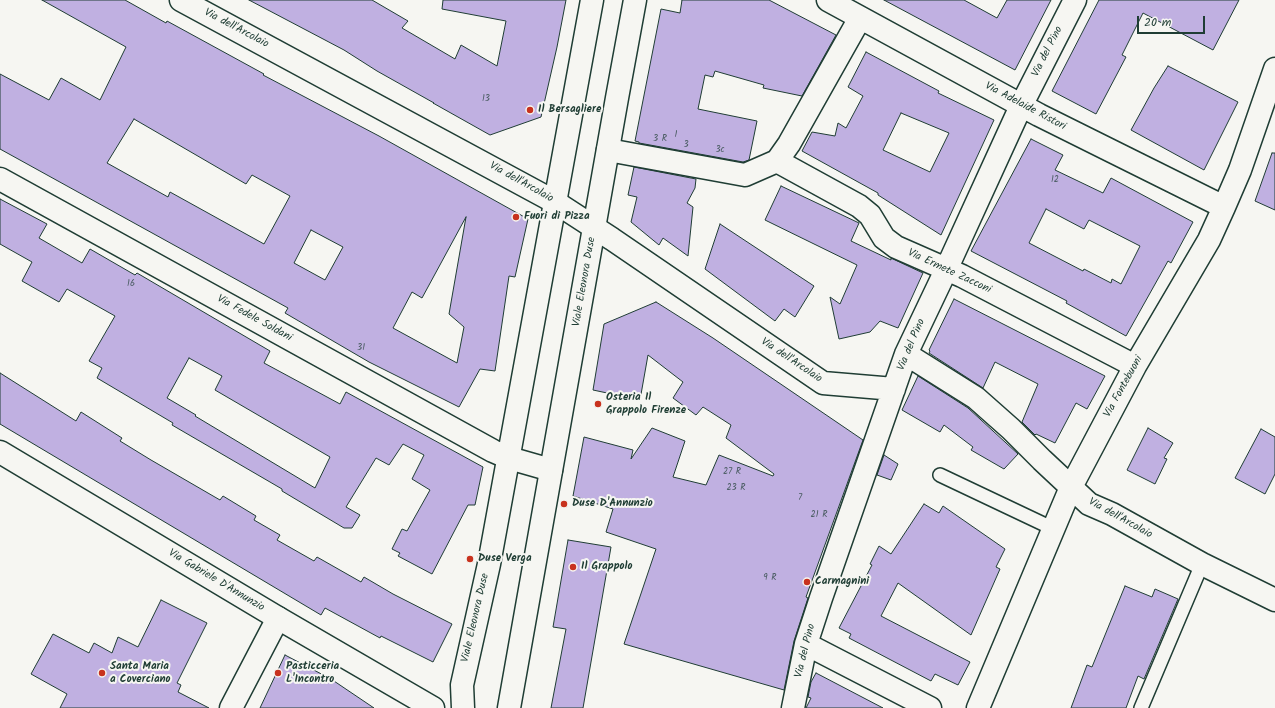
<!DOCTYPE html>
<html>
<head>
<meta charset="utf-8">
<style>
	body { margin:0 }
	#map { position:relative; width:1275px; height:708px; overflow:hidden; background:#f6f6f2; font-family:Kalam,sans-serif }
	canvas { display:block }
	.scale { position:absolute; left:1137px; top:16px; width:68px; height:18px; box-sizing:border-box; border:2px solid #1f3d34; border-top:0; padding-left:5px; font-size:12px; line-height:14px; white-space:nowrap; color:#1f3d34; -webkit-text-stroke:3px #f6f6f2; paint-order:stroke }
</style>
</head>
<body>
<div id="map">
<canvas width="1275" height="708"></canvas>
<div class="scale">20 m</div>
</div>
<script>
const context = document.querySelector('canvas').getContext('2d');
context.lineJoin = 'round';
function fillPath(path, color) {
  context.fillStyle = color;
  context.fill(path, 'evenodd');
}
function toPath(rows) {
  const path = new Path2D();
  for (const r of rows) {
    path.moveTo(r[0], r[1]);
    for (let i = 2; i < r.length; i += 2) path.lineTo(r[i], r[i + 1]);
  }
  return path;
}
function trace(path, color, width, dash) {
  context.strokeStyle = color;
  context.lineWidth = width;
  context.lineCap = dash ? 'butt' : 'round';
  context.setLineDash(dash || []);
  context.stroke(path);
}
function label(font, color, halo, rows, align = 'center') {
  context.font = font + ' Kalam,sans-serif';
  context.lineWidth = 4;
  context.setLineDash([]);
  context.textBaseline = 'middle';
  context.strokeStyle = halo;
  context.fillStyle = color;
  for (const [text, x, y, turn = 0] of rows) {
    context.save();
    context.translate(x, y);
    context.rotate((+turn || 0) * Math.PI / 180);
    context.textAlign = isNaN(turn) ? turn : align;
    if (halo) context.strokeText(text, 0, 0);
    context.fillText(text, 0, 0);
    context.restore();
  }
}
const building = toPath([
	[42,0,125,0,166,23,167,21,264,74,263,75,379,136,528,219,515,277,509,276,495,371,480,369,459,407,369,362,285,313,288,308,0,149,0,74,49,100,61,78,100,100,126,47,42,0],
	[134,119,246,184,252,175,290,196,264,244,170,192,168,197,107,163,134,119],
	[466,217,449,314,464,327,457,363,393,328,412,292,422,298,466,217],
	[311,230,343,247,325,280,294,263,311,230],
	[249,0,372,0,408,21,402,28,455,59,461,45,497,66,506,21,442,9,443,0,566,0,557,47,541,117,490,135,433,103,434,103,377,71,344,50,249,0],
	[682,0,769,0,836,35,802,96,763,88,764,85,715,71,713,77,705,75,698,109,757,121,749,160,743,162,639,143,639,142,635,141,661,9,680,13,682,0],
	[884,0,964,0,997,18,1007,0,1051,0,1015,70,884,0],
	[1099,0,1239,0,1213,50,1143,13,1122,55,1126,57,1096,114,1052,91,1099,0],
	[866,52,939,91,938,93,994,120,941,235,878,195,878,193,802,151,812,132,835,136,838,123,846,128,863,96,848,87,866,52],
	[901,113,949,133,930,172,883,150,901,113],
	[1168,66,1238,102,1204,170,1131,130,1154,88,1168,66],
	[1031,139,1063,155,1055,170,1103,193,1111,178,1193,222,1171,263,1168,261,1126,336,1066,303,1067,301,971,251,1031,139],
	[1046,209,1084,229,1089,220,1140,246,1121,284,1112,279,1111,283,1084,269,1083,271,1029,243,1046,209],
	[1272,153,1275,153,1275,210,1255,201,1272,153],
	[634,167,696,179,695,188,687,203,693,207,688,256,663,238,659,245,631,222,637,197,628,195,634,167],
	[781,186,859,223,851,241,891,260,891,258,923,273,898,328,880,321,870,332,839,339,830,297,840,304,857,265,765,220,781,186],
	[0,199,47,224,39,238,82,263,90,249,135,275,137,273,270,351,264,363,340,404,346,392,483,467,475,505,468,505,432,574,398,556,400,553,392,549,402,529,407,531,430,490,412,479,424,455,403,444,389,465,376,458,346,507,360,515,352,528,344,528,282,491,282,489,172,425,173,423,97,378,102,368,89,361,115,316,67,289,59,302,22,281,32,262,0,244,0,199],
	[189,358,222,376,215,390,330,457,315,488,195,416,196,415,167,398,189,358],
	[720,224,814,286,795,317,784,309,775,321,705,269,720,224],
	[954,299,1105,376,1087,409,1076,403,1055,443,1036,434,1035,435,1022,422,1038,384,995,362,983,388,929,353,930,351,929,350,954,299],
	[656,302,713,338,863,440,806,597,808,598,794,641,784,690,624,644,656,549,606,532,613,509,573,496,584,437,633,450,631,459,652,428,685,441,673,477,706,485,719,455,773,476,774,474,726,438,731,425,703,407,696,415,673,398,683,382,648,355,640,400,593,390,604,324,656,302],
	[0,373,76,421,81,412,122,438,120,441,151,460,220,500,223,496,256,516,254,520,280,535,277,540,314,561,317,557,361,582,364,577,393,594,452,624,433,662,381,636,380,638,325,608,321,615,0,424,0,373],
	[918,376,968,408,1018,454,1004,469,971,450,973,447,944,425,940,432,902,410,918,376],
	[1148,428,1173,443,1164,458,1167,459,1155,484,1127,470,1148,428],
	[1261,429,1275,437,1275,474,1265,494,1235,478,1261,429],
	[884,455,898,464,891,480,877,475,884,455],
	[924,504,939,513,943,506,1005,549,996,567,1000,569,971,635,898,583,881,616,970,662,958,685,935,674,931,681,849,638,851,634,839,628,872,565,870,564,879,546,891,554,924,504],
	[568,540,611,547,583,708,551,708,566,629,553,627,568,540],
	[1125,586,1152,597,1155,589,1178,599,1144,679,1138,676,1126,708,1071,708,1087,665,1092,667,1125,586],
	[161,600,207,623,177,683,181,685,178,692,209,708,60,708,67,694,31,674,53,634,89,653,94,643,112,653,118,637,138,647,161,600],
	[285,655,331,679,374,708,260,708,285,655],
	[816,673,883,708,806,708,811,698,808,697,811,682,816,673]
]);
fillPath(building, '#c0b0e1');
trace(building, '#1f3d34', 1);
const lane = toPath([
	[940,475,1054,529],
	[1141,708,1202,564]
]);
const street = toPath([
	[181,0,555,202,612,239,823,383,894,389],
	[828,0,1039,115,1224,207],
	[608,150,745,175,777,161,859,206,870,215,884,238,896,247,962,276,1135,366],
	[777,161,789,144,860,18],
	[0,179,493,451,509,458,551,470],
	[906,354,976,398,1011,429,1042,460,1089,504,1112,514,1202,564,1275,600],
	[806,644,930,708],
	[231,708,278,618],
	[793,708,806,644,821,598,906,354,946,270,1021,106,1075,0],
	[978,708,1071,487,1135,366,1209,240,1224,207,1240,170,1275,69]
]);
const secondary = toPath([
	[0,452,278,618,433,708],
	[463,708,462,685,489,564,592,0],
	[509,708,617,98,635,0]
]);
trace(lane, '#1f3d34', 16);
trace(street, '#1f3d34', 25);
trace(secondary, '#1f3d34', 25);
trace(lane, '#f6f6f2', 13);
trace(street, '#f6f6f2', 22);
trace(secondary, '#f6f6f2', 22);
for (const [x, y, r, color] of [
	[530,110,4,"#c8321e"],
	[516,217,4,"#c8321e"],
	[598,404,4,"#c8321e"],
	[564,504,4,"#c8321e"],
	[470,559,4,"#c8321e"],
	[573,567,4,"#c8321e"],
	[807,582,4,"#c8321e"],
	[102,673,4,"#c8321e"],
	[278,673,4,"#c8321e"]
]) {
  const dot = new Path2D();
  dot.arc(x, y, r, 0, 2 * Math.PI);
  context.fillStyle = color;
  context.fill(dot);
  trace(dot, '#f6f6f2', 1.5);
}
label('9px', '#475a5f', null, [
	["13",486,99],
	["1",676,135],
	["3 R",660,139],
	["3",686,145],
	["3c",720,150],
	["12",1055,180],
	["16",131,284],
	["31",361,348],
	["27 R",732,472],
	["23 R",736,488],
	["7",800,498],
	["21 R",819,515],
	["9 R",770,578]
]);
label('11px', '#1f3d34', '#f6f6f2', [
	["Via dell'Arcolaio",236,29,28],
	["Via del Pino",1048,52,-63],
	["Via Adelaide Ristori",1025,107,28],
	["Via dell'Arcolaio",521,183,29],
	["Via Ermete Zacconi",949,272,25],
	["Viale Eleonora Duse",585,282,-80],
	["Via Fedele Soldani",254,319,29],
	["Via del Pino",912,345,-67],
	["Via dell'Arcolaio",791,361,34],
	["Via Fontebuoni",1124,387,-61],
	["Via dell'Arcolaio",1120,519,29],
	["Via Gabriele D'Annunzio",216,581,31],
	["Viale Eleonora Duse",476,618,-77],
	["Via del Pino",806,651,-76]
]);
label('bold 11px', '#1f3d34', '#f6f6f2', [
	["Il Bersagliere",538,110],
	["Fuori di Pizza",524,217],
	["Osteria Il",606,398],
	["Grappolo Firenze",606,411],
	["Duse D'Annunzio",572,504],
	["Duse Verga",478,559],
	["Il Grappolo",581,567],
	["Carmagnini",815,582],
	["Santa Maria",110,667],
	["a Coverciano",110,680],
	["Pasticceria",286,667],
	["L'Incontro",286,680]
], 'left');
</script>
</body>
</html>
